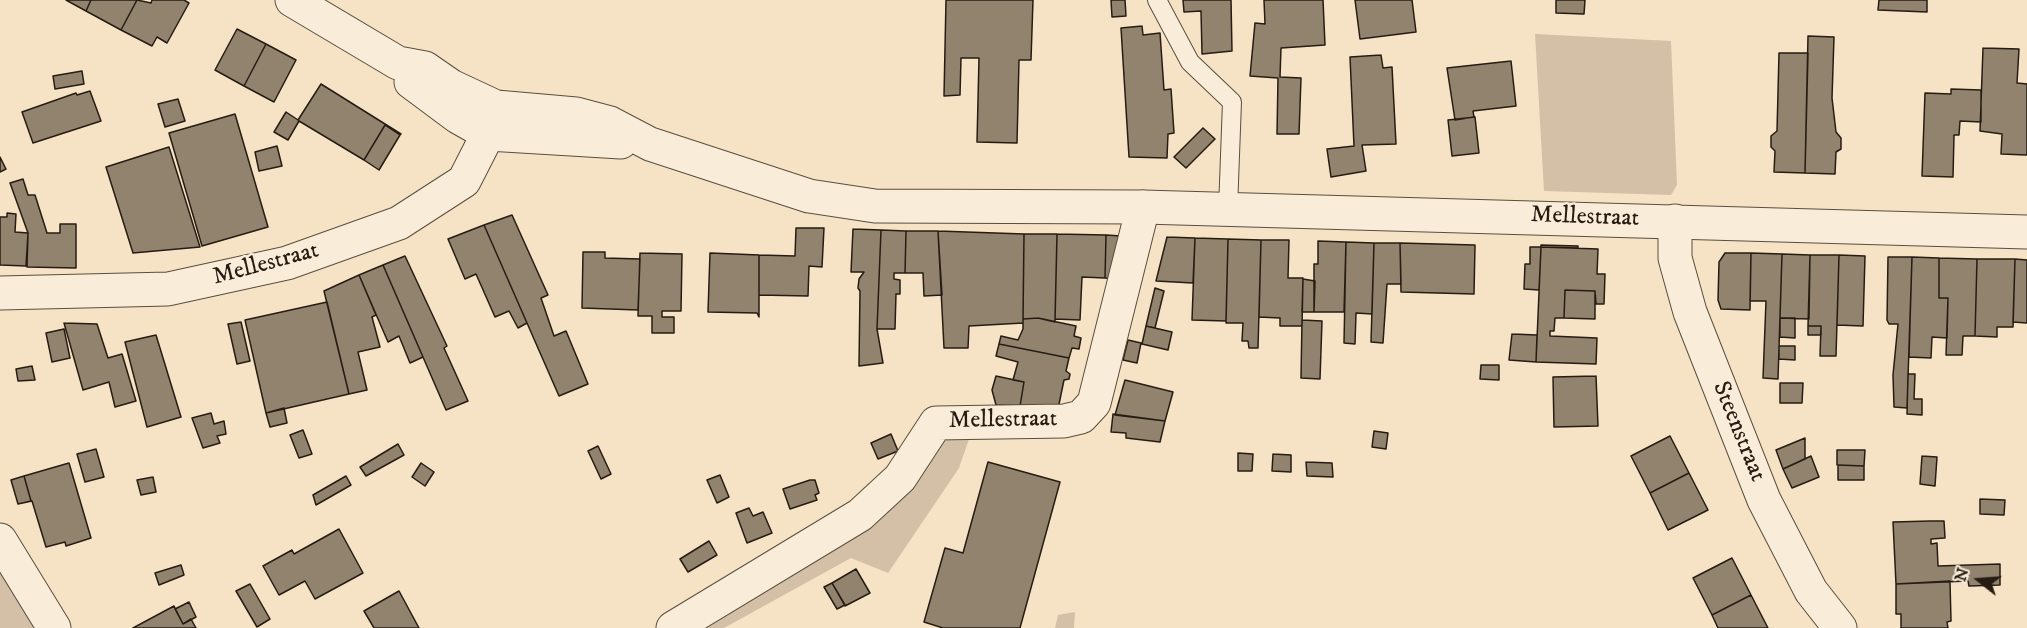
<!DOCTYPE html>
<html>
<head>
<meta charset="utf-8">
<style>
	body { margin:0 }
	#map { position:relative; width:2027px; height:628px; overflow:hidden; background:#f6e2c5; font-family:"IM FELL DW Pica",serif }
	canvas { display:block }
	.north { position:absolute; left:1949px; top:550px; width:60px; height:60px; -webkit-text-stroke:4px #f9ecd9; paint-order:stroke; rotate:287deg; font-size:16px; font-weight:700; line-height:24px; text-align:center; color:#261c12 }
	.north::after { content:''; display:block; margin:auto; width:21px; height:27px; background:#261c12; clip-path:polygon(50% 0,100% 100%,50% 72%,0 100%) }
</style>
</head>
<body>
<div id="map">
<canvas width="2027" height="628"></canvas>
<div class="north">N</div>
</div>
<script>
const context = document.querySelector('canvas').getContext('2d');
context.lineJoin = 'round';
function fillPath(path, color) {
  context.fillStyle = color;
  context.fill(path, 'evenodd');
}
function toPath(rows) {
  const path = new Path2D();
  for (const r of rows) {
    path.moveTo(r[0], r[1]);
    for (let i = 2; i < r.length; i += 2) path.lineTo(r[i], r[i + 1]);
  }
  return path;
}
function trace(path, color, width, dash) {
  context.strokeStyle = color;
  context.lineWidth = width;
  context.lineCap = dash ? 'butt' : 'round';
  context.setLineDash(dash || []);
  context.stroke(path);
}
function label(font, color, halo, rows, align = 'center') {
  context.font = font + ' "IM FELL DW Pica",serif';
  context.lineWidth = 4.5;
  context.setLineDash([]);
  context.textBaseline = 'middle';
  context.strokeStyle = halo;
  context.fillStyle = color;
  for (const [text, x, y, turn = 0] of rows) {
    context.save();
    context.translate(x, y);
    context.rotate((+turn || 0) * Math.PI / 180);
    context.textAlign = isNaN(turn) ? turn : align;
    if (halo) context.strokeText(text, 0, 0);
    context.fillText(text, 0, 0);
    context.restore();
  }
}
fillPath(toPath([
	[1535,34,1671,41,1677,185,1671,195,1544,191],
	[947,431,970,436,959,468,888,573,851,558,724,628,679,628],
	[0,559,44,628,0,628],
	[1075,612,1074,628,1055,628,1058,615]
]), '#d3c0a7');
const building = toPath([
	[66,0,91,0,86,11,66,0],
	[91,0,137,0,121,30,86,11,91,0],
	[137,0,151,3,152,0,184,0,189,3,167,43,157,37,152,46,121,30,137,0],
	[946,0,1033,0,1031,60,1019,60,1017,143,977,142,979,58,961,58,960,95,944,96,946,0],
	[1111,0,1125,0,1126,16,1112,17,1111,0],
	[1183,0,1231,0,1232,51,1202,54,1201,11,1184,12,1183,0],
	[1264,0,1323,0,1325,45,1281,48,1280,77,1301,78,1299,134,1277,134,1278,78,1250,76,1255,23,1265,24,1264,0],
	[1355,0,1412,0,1416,32,1360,39,1355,0],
	[1556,0,1585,0,1584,14,1556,13,1556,0],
	[1879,0,1927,0,1927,12,1878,10,1879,0],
	[1142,26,1143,35,1160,33,1164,90,1171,89,1174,133,1168,134,1167,158,1129,157,1121,28,1142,26],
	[237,29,266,44,244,86,215,70,237,29],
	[1808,36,1834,37,1832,98,1836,132,1841,138,1841,149,1836,152,1835,174,1805,173,1808,36],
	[266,44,296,60,274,102,244,86,266,44],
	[1983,48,2019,49,2017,83,2027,84,2027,155,2001,154,2002,134,1980,131,1983,48],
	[1779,53,1808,53,1805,173,1774,172,1775,151,1771,147,1771,136,1777,131,1779,53],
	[1381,55,1383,68,1392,67,1396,144,1362,145,1366,171,1331,177,1327,149,1354,146,1350,57,1381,55],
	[1511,61,1516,106,1473,111,1474,117,1455,120,1447,68,1511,61],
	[82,71,84,84,55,89,53,76,82,71],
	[321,84,401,134,385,125,364,160,299,121,288,140,274,132,286,112,298,120,321,84],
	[1951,89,1981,90,1981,122,1960,121,1959,135,1954,135,1953,177,1922,176,1925,93,1951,94,1951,89],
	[90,91,101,121,33,143,22,112,76,93,77,95,90,91],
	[178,99,185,121,165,127,158,104,178,99],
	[235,114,268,227,202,246,169,133,235,114],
	[1475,117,1479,153,1452,156,1448,120,1475,117],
	[385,125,400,135,379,170,364,160,385,125],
	[1203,128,1215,139,1186,168,1174,157,1203,128],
	[277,146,282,166,259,171,255,152,277,146],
	[169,147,200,247,133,253,106,167,169,147],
	[0,157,6,169,0,172,0,157],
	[23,179,28,195,35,195,47,233,60,233,60,224,76,224,76,268,27,267,28,233,10,183,23,179],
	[7,213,16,214,15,232,28,233,26,266,0,265,0,217,7,217,7,213],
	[512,215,548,295,541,298,554,336,566,331,588,384,559,396,484,225,512,215],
	[484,225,527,323,518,328,509,311,495,317,476,274,465,279,448,239,484,225],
	[796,228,824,228,822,267,809,266,808,296,759,295,759,255,795,256,796,228],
	[853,229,881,230,877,329,883,363,859,366,860,291,858,288,859,279,864,272,851,272,853,229],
	[881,230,906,231,905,273,894,273,894,279,900,280,900,294,896,294,895,329,877,329,881,230],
	[906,231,938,231,942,295,924,296,923,273,905,273,906,231],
	[938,231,1024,234,1023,323,969,326,968,348,944,348,938,231],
	[1024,234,1057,234,1055,322,1038,318,1023,319,1024,234],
	[1057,234,1106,235,1105,278,1082,277,1080,320,1055,319,1057,234],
	[1106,235,1121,236,1115,279,1105,278,1106,235],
	[1167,237,1195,238,1193,283,1156,281,1167,237],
	[1195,238,1228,239,1226,321,1192,320,1195,238],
	[1228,239,1261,240,1258,348,1249,348,1248,341,1242,341,1243,323,1226,323,1228,239],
	[1261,240,1289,240,1288,278,1303,278,1302,326,1280,326,1280,318,1259,317,1261,240],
	[1318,241,1346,242,1344,312,1314,312,1314,264,1318,264,1318,241],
	[1346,242,1374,243,1372,314,1356,313,1355,344,1344,343,1346,242],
	[1374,243,1400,243,1401,284,1387,284,1383,343,1371,342,1374,243],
	[1400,243,1475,245,1474,294,1401,292,1400,243],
	[1541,245,1578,246,1578,248,1541,247,1541,245],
	[1530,247,1541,247,1539,290,1524,289,1525,264,1530,264,1530,247],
	[1541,247,1598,249,1597,274,1605,274,1604,304,1596,304,1595,291,1565,290,1564,318,1555,318,1554,331,1550,331,1550,336,1597,338,1596,364,1536,362,1541,247],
	[583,252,605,252,605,258,640,259,638,310,582,308,583,252],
	[640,253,682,254,681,311,662,311,662,317,674,317,674,333,652,333,652,316,638,316,640,253],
	[710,253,759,255,759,317,757,313,708,312,710,253],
	[1725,253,1751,253,1750,310,1721,309,1718,300,1719,262,1725,253],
	[1751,253,1782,254,1778,379,1763,378,1766,301,1750,301,1751,253],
	[1782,254,1810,255,1809,319,1780,318,1782,254],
	[1810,255,1839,255,1836,356,1820,356,1821,326,1808,326,1810,255],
	[1839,255,1865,256,1863,326,1837,325,1839,255],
	[405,256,447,346,444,348,468,401,446,410,383,265,405,256],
	[1888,257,1912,257,1907,408,1894,407,1893,375,1898,324,1889,324,1887,320,1888,257],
	[1912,257,1939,258,1939,298,1948,298,1947,338,1932,337,1931,358,1909,357,1912,257],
	[1939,258,1977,259,1975,336,1963,336,1962,355,1946,355,1948,298,1939,298,1939,258],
	[1977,259,2015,259,2013,327,1997,327,1997,337,1975,336,1977,259],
	[2015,259,2027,260,2027,323,2013,322,2015,259],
	[383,265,423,357,410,363,399,336,388,342,359,275,383,265],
	[359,275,376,315,372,317,380,347,358,352,367,390,349,394,324,291,359,275],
	[1303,279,1315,281,1314,312,1302,312,1303,279],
	[1155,288,1164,291,1155,328,1146,326,1155,288],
	[1565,290,1595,291,1595,319,1564,318,1565,290],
	[327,302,349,394,266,413,245,320,327,302],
	[1038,318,1076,326,1074,336,1081,338,1079,349,1072,348,1069,358,999,344,1001,336,1018,340,1023,329,1023,319,1038,318],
	[1780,318,1795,318,1795,338,1780,337,1780,318],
	[1302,320,1322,321,1320,379,1301,378,1302,320],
	[241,322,250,361,237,364,228,324,241,322],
	[64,323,97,324,108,358,122,354,136,401,115,407,109,382,83,390,64,323],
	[1146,326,1172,332,1168,350,1142,344,1146,326],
	[1808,326,1821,326,1821,335,1808,335,1808,326],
	[64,329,70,358,52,362,46,333,64,329],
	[1512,334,1537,335,1536,362,1509,360,1512,334],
	[156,335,181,417,147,427,125,342,156,335],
	[1128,340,1141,343,1137,363,1123,360,1128,340],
	[999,344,1069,358,1066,371,1070,374,1069,379,1064,380,1058,409,1020,406,1024,382,1013,380,1018,362,996,356,999,344],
	[1779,346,1795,346,1795,360,1779,359,1779,346],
	[1481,365,1499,365,1499,380,1480,379,1481,365],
	[32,366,35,380,18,381,16,369,32,366],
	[1908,374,1915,374,1914,399,1922,399,1922,415,1907,414,1908,374],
	[996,376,1024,382,1020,406,996,405,992,390,996,376],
	[1596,376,1598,426,1554,427,1553,377,1596,376],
	[1125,380,1173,392,1165,421,1115,415,1125,380],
	[1780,383,1803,383,1802,403,1780,403,1780,383],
	[284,408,287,423,270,427,266,413,284,408],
	[211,413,214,424,224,421,226,434,217,436,220,443,203,448,192,418,211,413],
	[1113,414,1165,421,1160,442,1126,438,1126,433,1111,432,1113,414],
	[303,430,312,454,299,458,290,435,303,430],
	[1374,431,1388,433,1386,449,1372,447,1374,431],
	[891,434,898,451,878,459,871,443,891,434],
	[1670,436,1689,473,1650,493,1631,456,1670,436],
	[1805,438,1805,459,1783,469,1776,450,1805,438],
	[398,444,404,455,366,476,360,467,398,444],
	[598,446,611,474,601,479,588,451,598,446],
	[96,449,104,477,85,482,77,454,96,449],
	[1837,450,1865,450,1864,466,1837,465,1837,450],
	[1238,453,1253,454,1252,471,1238,471,1238,453],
	[1273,454,1291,455,1291,472,1272,471,1273,454],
	[1811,456,1819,477,1792,488,1783,469,1811,456],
	[1922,456,1937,457,1935,486,1920,484,1922,456],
	[988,462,1060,482,1020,628,943,628,924,622,945,548,963,553,988,462],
	[1306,462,1332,463,1333,477,1307,476,1306,462],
	[69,463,91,538,66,546,65,542,46,547,32,501,18,504,31,501,24,476,69,463],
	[421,463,434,472,425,486,412,477,421,463],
	[1838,465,1864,466,1864,480,1838,480,1838,465],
	[1689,473,1708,510,1668,530,1650,493,1689,473],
	[720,475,729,497,717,503,707,480,720,475],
	[24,476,31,501,18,504,11,480,24,476],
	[346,476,351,485,316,505,313,495,346,476],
	[153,477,156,492,141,495,137,480,153,477],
	[810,480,815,480,819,493,815,495,817,500,790,509,783,489,810,480],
	[1980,499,2005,500,2004,515,1980,514,1980,499],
	[749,508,753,516,763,512,772,533,747,543,736,513,749,508],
	[1930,521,1944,521,1945,538,1931,539,1931,544,1937,543,1938,566,2000,564,2000,585,1969,586,1968,581,1896,584,1893,522,1930,521],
	[339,529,363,573,315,599,305,581,279,595,263,566,292,550,294,554,339,529],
	[709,541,717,555,688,572,680,559,709,541],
	[1732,558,1751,595,1712,615,1693,578,1732,558],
	[181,565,184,575,159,585,155,573,181,565],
	[856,569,870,593,845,606,832,583,856,569],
	[1950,581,1951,621,1947,622,1948,628,1901,628,1901,614,1896,614,1896,584,1950,581],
	[832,583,845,605,837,609,824,587,832,583],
	[250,584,270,619,257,627,236,591,250,584],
	[399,591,419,628,374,628,364,611,399,591],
	[1751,595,1768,628,1718,628,1712,615,1751,595],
	[189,602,196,617,183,624,175,609,189,602],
	[174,606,183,624,191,619,196,628,133,628,174,606]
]);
fillPath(building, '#92836f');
trace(building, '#261c12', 1.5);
const service = toPath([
	[1157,0,1190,62,1232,102,1228,209]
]);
const minor = toPath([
	[1675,221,1675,258,1690,312,1764,500,1811,591,1840,628],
	[0,293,168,289,287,263,399,223,464,181,488,134,496,107],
	[0,540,54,628],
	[673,628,860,515,900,478,936,423,1064,421,1081,417,1094,403,1143,207]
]);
const tertiary = toPath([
	[292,0,398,63,425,68,451,86,496,107,576,114,610,123,650,144,809,196,875,206,1143,207,2027,232],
	[411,82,458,117,488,134,621,142]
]);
trace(service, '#5a4e3f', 20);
trace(minor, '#5a4e3f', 35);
trace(tertiary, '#5a4e3f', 35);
trace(service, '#f9ecd9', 18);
trace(minor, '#f9ecd9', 33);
trace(tertiary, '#f9ecd9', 33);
label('24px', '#261c12', '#f9ecd9', [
	["Mellestraat",1585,218,2],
	["Mellestraat",266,265,-15],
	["Mellestraat",1003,421,-1],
	["Steenstraat",1738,432,68]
]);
</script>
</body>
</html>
